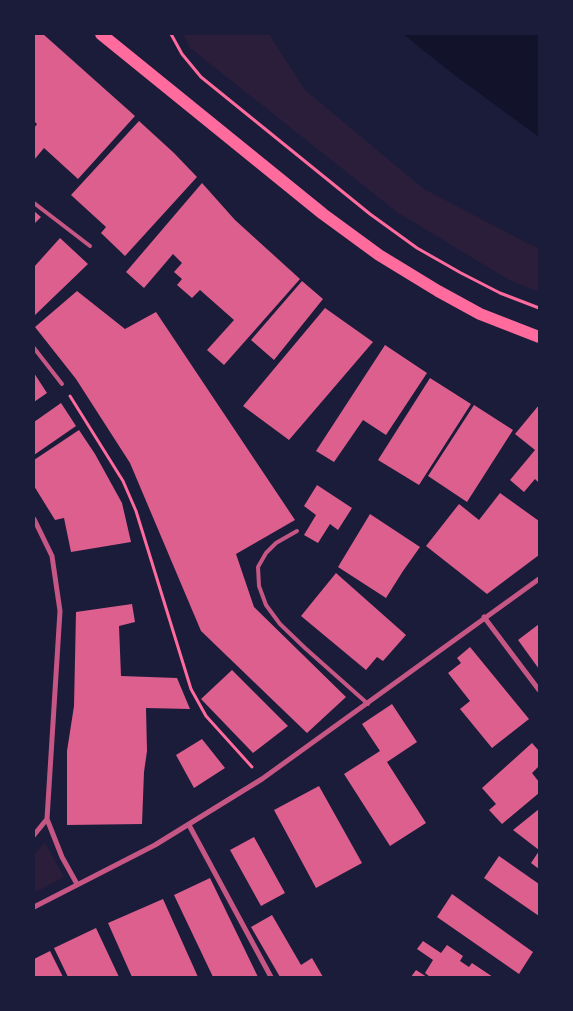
<!DOCTYPE html>
<html>
<head>
<meta charset="utf-8">
<style>
	body { margin:0 }
	#map { position:relative; width:573px; height:1011px; overflow:hidden; background:#1b1b3a; font-family:"Open Sans",sans-serif }
	canvas { display:block }
	.frame { position:absolute; inset:0; border:35px solid #1b1b3a; pointer-events:none }
</style>
</head>
<body>
<div id="map">
<canvas width="573" height="1011"></canvas>
<div class="frame"></div>
</div>
<script>
const context = document.querySelector('canvas').getContext('2d');
context.lineJoin = 'round';
function fillPath(path, color) {
  context.fillStyle = color;
  context.fill(path, 'evenodd');
}
function toPath(rows) {
  const path = new Path2D();
  for (const r of rows) {
    path.moveTo(r[0], r[1]);
    for (let i = 2; i < r.length; i += 2) path.lineTo(r[i], r[i + 1]);
  }
  return path;
}
function trace(path, color, width, dash) {
  context.strokeStyle = color;
  context.lineWidth = width;
  context.lineCap = dash ? 'butt' : 'round';
  context.setLineDash(dash || []);
  context.stroke(path);
}
fillPath(toPath([
	[183,34,269,34,305,90,424,189,527,243,539,248,539,292,509,280,397,212,190,48],
	[45,842,64,877,34,893,34,855]
]), '#2a1e3b');
fillPath(toPath([
	[403,34,539,34,539,137,453,74]
]), '#12122b');
fillPath(toPath([
	[34,34,43,34,135,116,78,179,44,148,34,160,34,128,37,124,34,121],
	[139,121,174,153,197,177,125,256,101,233,106,227,71,195],
	[202,183,235,220,300,279,224,365,207,350,234,320,200,290,192,298,177,285,182,279,174,272,182,263,173,254,144,288,126,272],
	[34,211,41,217,34,224],
	[60,238,88,264,34,316,34,267],
	[302,281,323,299,274,360,251,340],
	[77,291,125,329,156,312,295,520,236,554,254,607,346,697,307,733,201,631,130,463,76,379,35,327],
	[325,308,373,342,289,440,243,406],
	[385,345,427,373,386,435,363,420,334,462,316,451],
	[34,373,47,393,34,402],
	[430,378,471,404,419,485,378,460],
	[61,403,76,426,34,455,34,422],
	[474,405,513,430,467,502,428,476],
	[539,405,539,483,535,479,524,492,510,480,535,450,515,434],
	[79,430,95,454,122,503,131,542,71,552,64,518,55,520,34,486,34,460],
	[317,485,352,508,338,530,330,524,318,543,304,535,316,515,304,506],
	[500,493,539,521,539,555,487,594,426,546,459,504,479,520],
	[370,514,420,547,403,571,386,598,338,567],
	[336,573,406,635,383,661,377,657,366,670,301,616],
	[132,604,135,622,119,626,121,676,177,678,190,709,146,708,147,751,144,772,142,824,67,825,67,751,74,706,76,612],
	[539,624,539,669,518,640],
	[470,647,529,719,492,748,460,709,470,701,448,673,461,663,457,658],
	[232,670,288,726,253,753,201,699],
	[392,704,417,742,387,762,426,823,390,846,344,774,380,751,362,724],
	[202,739,225,768,194,788,176,755],
	[532,743,539,751,539,766,532,773,539,782,539,793,502,824,489,810,496,804,482,788],
	[319,786,362,863,316,888,274,810],
	[539,809,539,850,513,830],
	[254,837,285,893,261,906,230,850],
	[539,851,539,869,531,863],
	[499,856,539,884,539,916,484,878],
	[210,878,258,977,213,977,174,895],
	[452,894,533,952,519,974,437,917],
	[163,899,198,977,132,977,108,923],
	[272,915,301,965,312,958,323,977,280,977,251,927],
	[96,928,119,977,68,977,54,948],
	[423,941,441,953,447,945,463,956,460,961,469,967,472,963,493,977,430,977,425,973,433,960,417,949],
	[50,951,63,977,34,977,34,959],
	[416,970,427,977,411,977]
]), '#dd5f8e');
trace(toPath([
	[171,34,182,54,201,77,370,214,417,248,461,273,500,293,539,308],
	[70,396,123,481,136,511,191,689,206,716,252,767]
]), '#ff6b9d', 3);
trace(toPath([
	[34,203,90,246],
	[34,348,62,384],
	[297,531,276,543,266,553,258,567,259,586,266,605,280,624,305,648,368,704]
]), '#c65784', 4);
trace(toPath([
	[34,519,52,556,60,611,47,819,34,835],
	[484,617,539,690],
	[47,819,62,857,77,884],
	[189,825,271,977],
	[34,907,155,845,262,779,539,579]
]), '#c65784', 5);
trace(toPath([
	[101,34,323,214,379,255,438,291,480,314,539,337]
]), '#ff6b9d', 12);
</script>
</body>
</html>
